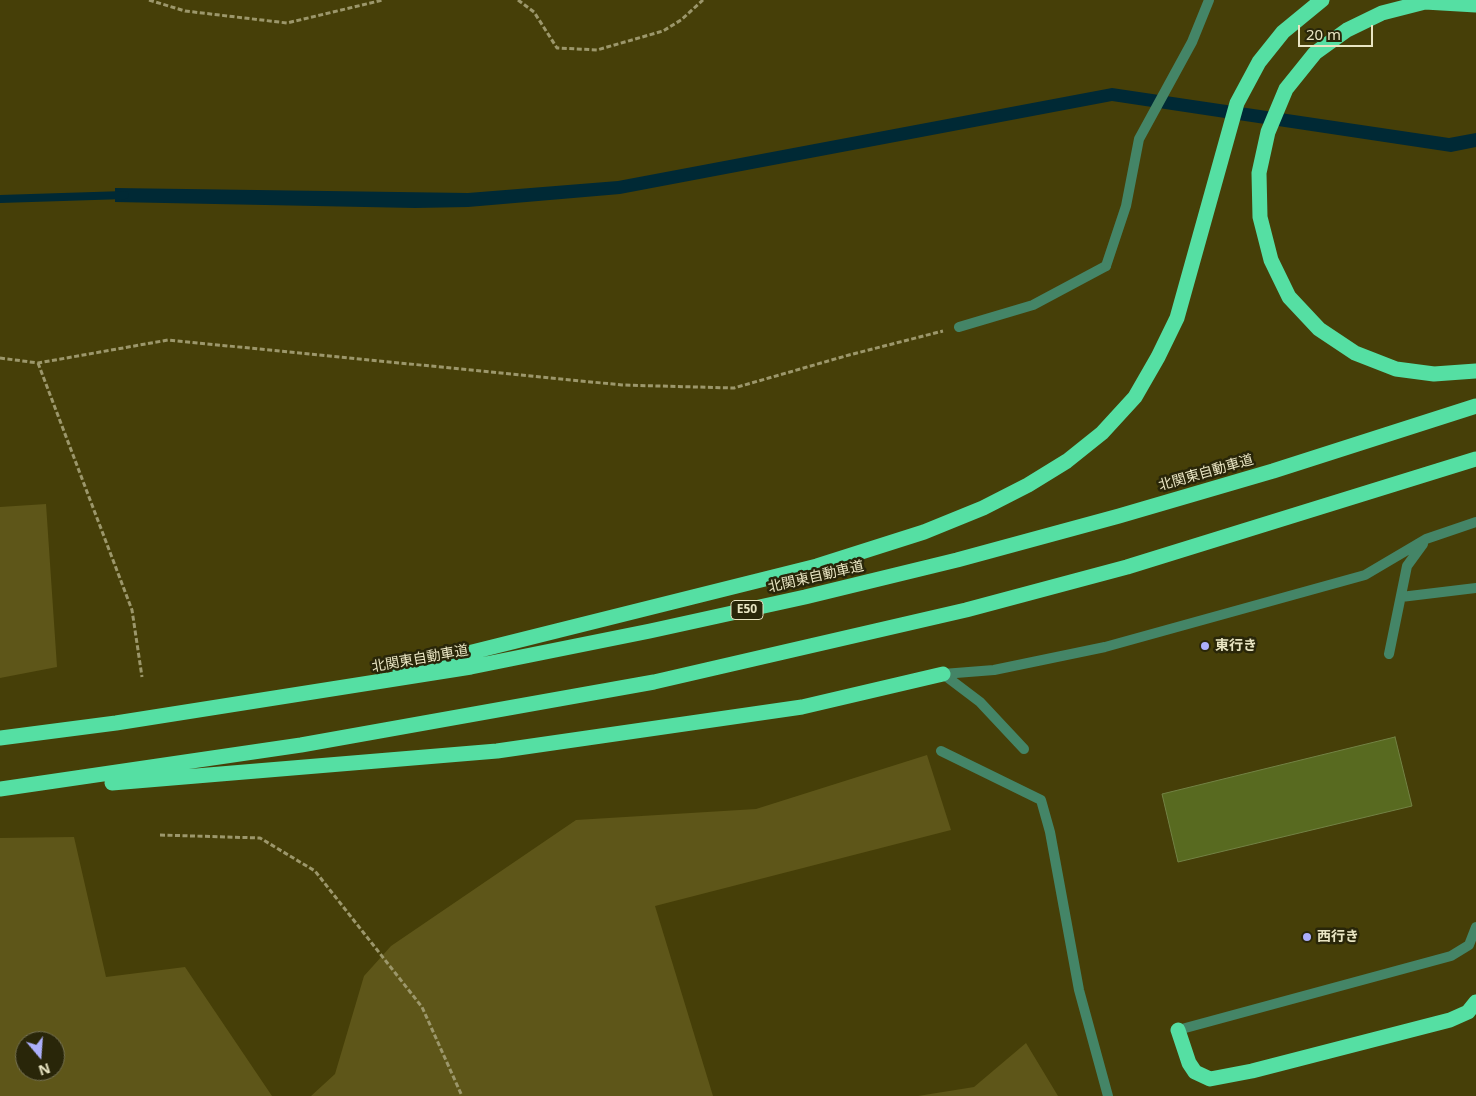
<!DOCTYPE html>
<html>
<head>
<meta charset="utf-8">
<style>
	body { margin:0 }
	#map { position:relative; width:1476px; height:1096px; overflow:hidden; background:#463f08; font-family:"Noto Sans",sans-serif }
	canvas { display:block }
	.north { position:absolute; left:15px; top:1031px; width:50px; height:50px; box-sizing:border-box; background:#292609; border:1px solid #767253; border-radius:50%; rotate:162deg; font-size:14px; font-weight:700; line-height:20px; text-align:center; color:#e9e5c3 }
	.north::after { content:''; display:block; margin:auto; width:18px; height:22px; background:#acaffb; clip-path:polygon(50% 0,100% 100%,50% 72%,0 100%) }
	.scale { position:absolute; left:1298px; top:25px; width:75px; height:22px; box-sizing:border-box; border:2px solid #e9e5c3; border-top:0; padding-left:6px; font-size:15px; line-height:18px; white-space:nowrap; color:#e9e5c3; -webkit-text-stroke:4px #292609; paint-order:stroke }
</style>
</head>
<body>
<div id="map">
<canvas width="1476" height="1096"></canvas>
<div class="north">N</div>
<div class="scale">20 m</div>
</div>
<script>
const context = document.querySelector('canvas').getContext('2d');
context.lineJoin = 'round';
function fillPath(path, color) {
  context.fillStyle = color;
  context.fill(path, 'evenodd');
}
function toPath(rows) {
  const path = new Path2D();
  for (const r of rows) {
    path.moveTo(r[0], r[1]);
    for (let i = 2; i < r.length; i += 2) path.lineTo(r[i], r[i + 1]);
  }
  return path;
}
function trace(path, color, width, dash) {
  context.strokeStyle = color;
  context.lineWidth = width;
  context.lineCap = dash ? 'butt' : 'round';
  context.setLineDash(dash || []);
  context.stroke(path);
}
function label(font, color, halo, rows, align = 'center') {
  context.font = font + ' "Noto Sans","Noto Sans JP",sans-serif';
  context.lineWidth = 5;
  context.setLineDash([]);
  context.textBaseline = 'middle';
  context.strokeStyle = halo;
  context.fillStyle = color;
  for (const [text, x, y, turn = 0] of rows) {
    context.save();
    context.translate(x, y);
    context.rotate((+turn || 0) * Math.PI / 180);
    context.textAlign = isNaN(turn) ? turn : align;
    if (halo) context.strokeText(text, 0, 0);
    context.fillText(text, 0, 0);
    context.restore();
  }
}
fillPath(toPath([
	[46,504,57,667,0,678,0,507],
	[927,755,951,830,655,906,713,1096,311,1096,335,1074,364,976,391,946,576,820,756,809],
	[74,837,106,977,185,967,272,1096,0,1096,0,838],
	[25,1041,55,1041,55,1071,25,1071],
	[1026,1043,1058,1096,918,1096,974,1087]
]), '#5e5619');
fillPath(toPath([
	[1112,88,1449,138,1476,133,1476,147,1451,152,1112,101,620,194,468,207,415,208,115,202,115,188,468,193,618,181]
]), '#002935');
trace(toPath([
	[0,199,125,195]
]), '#002935', 8);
const building = toPath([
	[1395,737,1412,806,1178,862,1162,794,1395,737]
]);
fillPath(building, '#586a20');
trace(building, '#728244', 1);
trace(toPath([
	[149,0,185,11,287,23,383,0],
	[518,0,534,12,557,48,597,50,663,31,681,20,703,0],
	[0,358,38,363,168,340,622,385,734,388,849,355,943,331],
	[38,363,132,610,142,677],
	[160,835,260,838,315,871,422,1007,462,1096]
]), '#9c976b', 3, [5, 2.5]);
trace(toPath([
	[959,327,1033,305,1106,266],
	[1401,597,1476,588],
	[1389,654,1407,566,1423,544],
	[943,674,994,670,1105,647,1365,575,1426,539,1476,522],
	[943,674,980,702,1024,749],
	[1178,1030,1451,956,1469,945,1476,927]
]), '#448567', 10);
trace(toPath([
	[1106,266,1126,206,1139,139,1192,42,1209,0],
	[941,751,1041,800,1050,832,1079,990,1108,1096]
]), '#448567', 10);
trace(toPath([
	[1476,5,1425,2,1382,13,1347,30,1315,53,1286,89,1268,132,1259,173,1260,217,1271,260,1289,297,1319,329,1355,353,1396,369,1434,374,1476,371],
	[400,670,817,566,924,532,983,508,1028,485,1067,461,1102,433,1135,397,1158,357,1177,318,1237,103,1259,62,1283,32,1322,0],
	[0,738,116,723,471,667,650,631,805,597,957,560,1119,516,1273,471,1476,406],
	[112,783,497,751,802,707,943,674],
	[0,789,301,745,654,682,966,610,1127,567,1476,459],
	[1178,1030,1189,1063,1195,1072,1210,1079,1252,1071,1450,1020,1468,1012,1476,1002]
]), '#55dfa3', 15);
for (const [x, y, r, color] of [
	[1205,646,5,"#acaffb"],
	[1307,937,5,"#acaffb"]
]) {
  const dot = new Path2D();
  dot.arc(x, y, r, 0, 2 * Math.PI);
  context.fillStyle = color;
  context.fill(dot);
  trace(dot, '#292609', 2);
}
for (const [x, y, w] of [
	[747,610,32]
]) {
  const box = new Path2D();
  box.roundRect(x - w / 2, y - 9.5, w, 19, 4);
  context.fillStyle = '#292609';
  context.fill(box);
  trace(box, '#e9e5c3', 1);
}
label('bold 12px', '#e9e5c3', null, [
	["E50",747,610]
]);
label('14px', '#e9e5c3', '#292609', [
	["北関東自動車道",1206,473,-16],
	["北関東自動車道",816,577,-13],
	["北関東自動車道",420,659,-10]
]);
label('bold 14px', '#e9e5c3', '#292609', [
	["東行き",1215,646],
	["西行き",1317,937]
], 'left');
</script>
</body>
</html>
